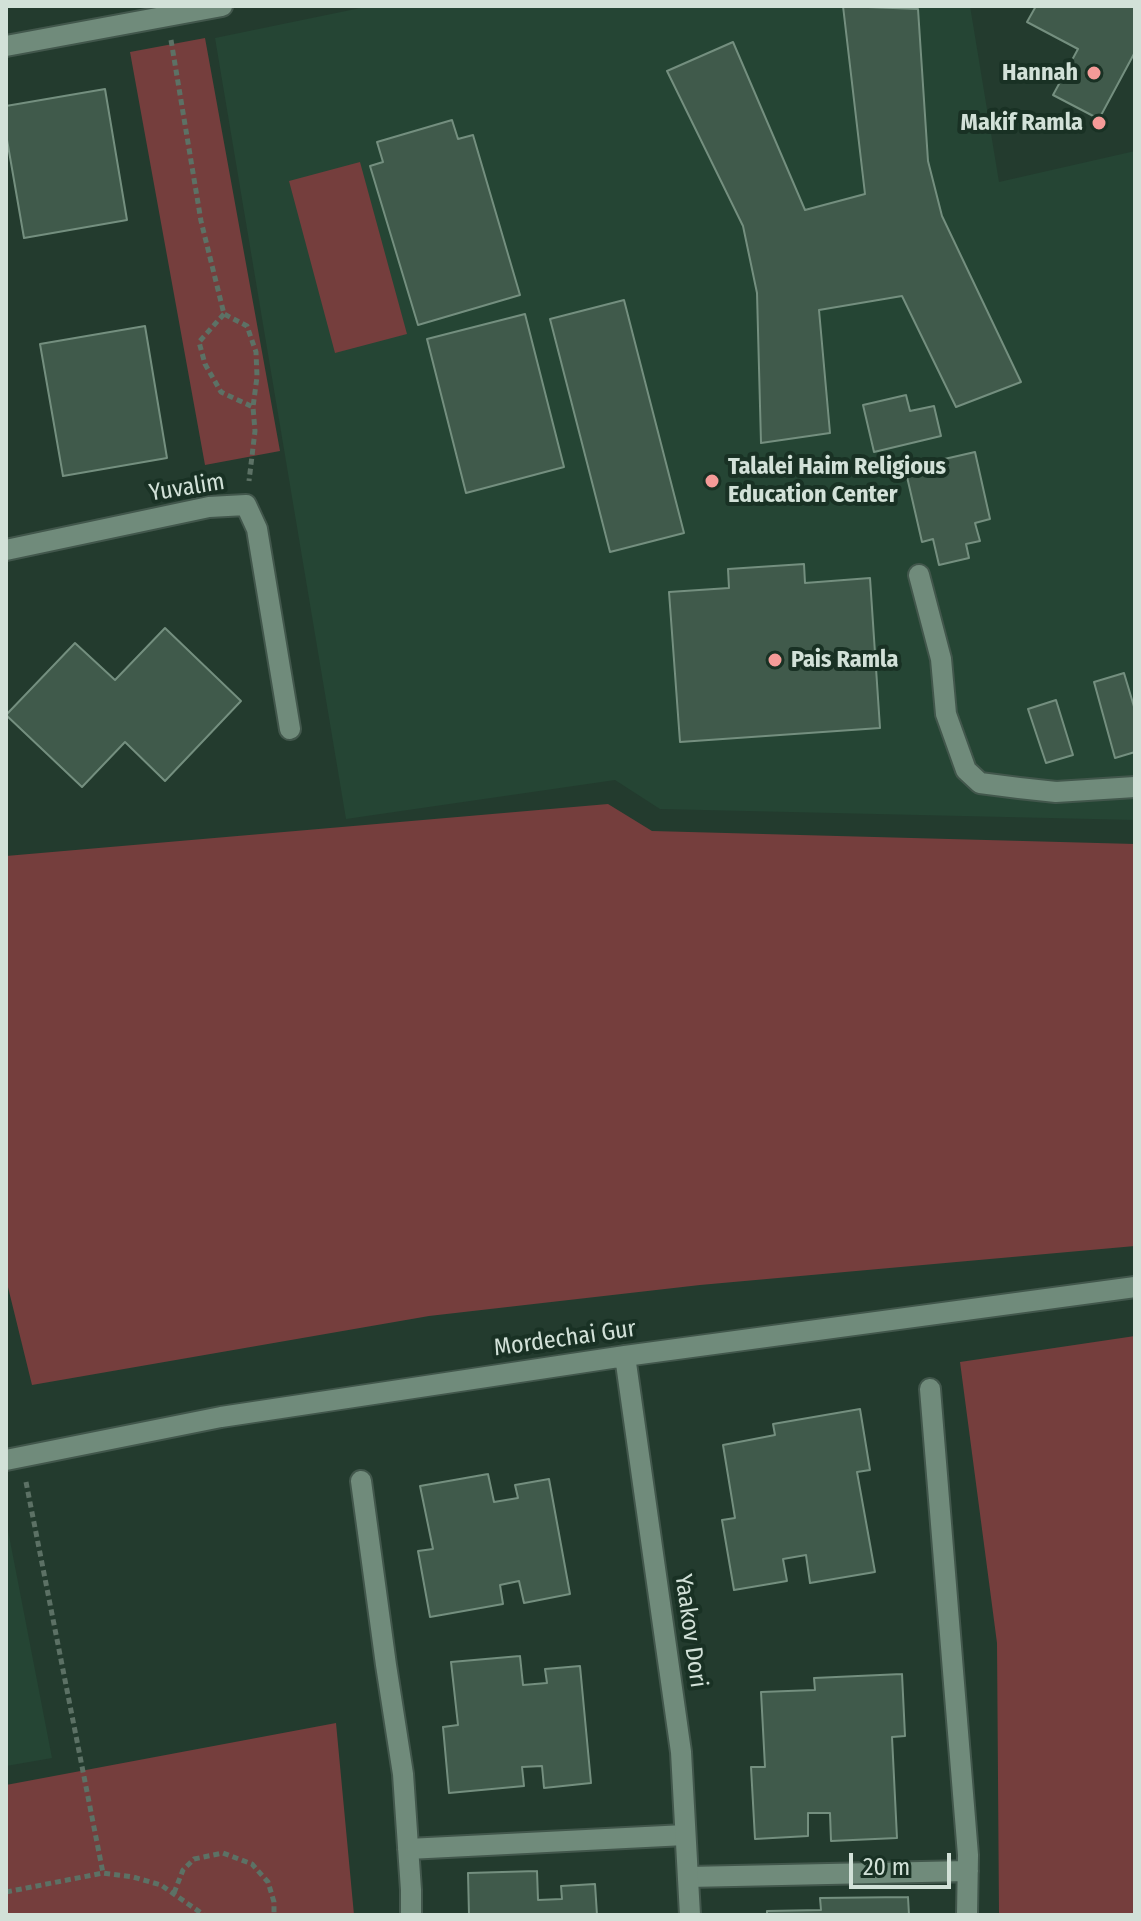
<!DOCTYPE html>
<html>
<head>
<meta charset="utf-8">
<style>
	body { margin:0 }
	#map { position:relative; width:1141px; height:1921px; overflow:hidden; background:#233b2e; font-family:"Fira Sans Condensed",sans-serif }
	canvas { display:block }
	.frame { position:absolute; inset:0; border:8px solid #d2e1d8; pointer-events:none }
	.scale { position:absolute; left:849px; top:1853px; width:102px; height:36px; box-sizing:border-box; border:4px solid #d2e1d8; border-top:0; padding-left:10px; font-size:24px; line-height:28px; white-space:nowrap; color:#d2e1d8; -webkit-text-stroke:6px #193124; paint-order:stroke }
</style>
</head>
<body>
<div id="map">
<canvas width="1141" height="1921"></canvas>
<div class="frame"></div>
<div class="scale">20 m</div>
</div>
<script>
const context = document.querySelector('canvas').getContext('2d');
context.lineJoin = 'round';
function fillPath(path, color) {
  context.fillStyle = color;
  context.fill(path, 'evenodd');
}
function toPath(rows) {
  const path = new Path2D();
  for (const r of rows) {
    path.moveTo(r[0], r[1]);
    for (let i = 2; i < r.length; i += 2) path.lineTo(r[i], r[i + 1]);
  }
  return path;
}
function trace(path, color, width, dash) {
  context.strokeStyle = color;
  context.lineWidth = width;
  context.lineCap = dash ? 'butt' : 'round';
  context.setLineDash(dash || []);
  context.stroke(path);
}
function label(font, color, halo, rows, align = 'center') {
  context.font = font + ' "Fira Sans Condensed",sans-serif';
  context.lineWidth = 8;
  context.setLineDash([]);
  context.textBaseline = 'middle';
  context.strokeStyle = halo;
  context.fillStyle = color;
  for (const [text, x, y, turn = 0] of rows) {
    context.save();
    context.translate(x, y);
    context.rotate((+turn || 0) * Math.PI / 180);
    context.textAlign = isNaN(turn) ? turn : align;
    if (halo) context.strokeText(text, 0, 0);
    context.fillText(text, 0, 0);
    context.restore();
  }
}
fillPath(toPath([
	[370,6,970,6,999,182,1135,151,1135,820,660,809,615,780,346,819,215,38],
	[6,1520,52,1758,6,1766]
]), '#254534');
fillPath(toPath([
	[205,38,280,451,205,465,130,52],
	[360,162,407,334,335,353,289,181],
	[608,804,652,831,1135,844,1135,1246,700,1285,429,1316,32,1385,6,1279,6,856],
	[1135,1336,1135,1915,999,1915,997,1643,960,1362],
	[336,1723,354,1915,6,1915,6,1785]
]), '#753e3d');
const building = toPath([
	[843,6,918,9,928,161,942,216,1021,382,956,407,902,296,819,310,830,433,761,443,757,293,743,226,667,71,733,42,805,210,865,194,843,6],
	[1036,6,1135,6,1135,52,1099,119,1053,95,1078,49,1027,22,1036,6],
	[105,89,127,220,24,238,6,134,6,106,105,89],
	[452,120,458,139,473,135,520,295,418,325,370,166,383,162,377,142,452,120],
	[624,300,684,533,610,552,550,319,624,300],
	[525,314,564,467,466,493,427,339,525,314],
	[145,326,167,458,63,476,40,344,145,326],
	[906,395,910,411,934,406,941,436,874,452,863,405,906,395],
	[975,452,990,519,975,523,980,541,966,544,969,558,939,565,933,539,922,542,905,468,975,452],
	[804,564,805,583,870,578,880,728,680,742,669,592,729,588,728,569,804,564],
	[165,628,241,701,165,781,125,742,82,787,6,715,75,643,115,680,165,628],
	[1124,673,1135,710,1135,752,1115,758,1094,682,1124,673],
	[1056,700,1073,755,1046,763,1028,709,1056,700],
	[860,1409,870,1470,857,1472,875,1572,810,1583,806,1555,783,1559,787,1581,734,1590,722,1520,735,1518,723,1445,775,1435,773,1424,860,1409],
	[488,1474,494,1502,518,1498,515,1485,549,1479,570,1594,524,1603,519,1581,500,1585,503,1604,430,1617,418,1551,433,1549,420,1486,488,1474],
	[520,1656,523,1685,547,1683,545,1669,580,1666,591,1783,544,1788,542,1766,522,1767,524,1786,449,1793,443,1727,458,1725,451,1662,520,1656],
	[902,1674,905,1736,892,1737,897,1838,831,1841,830,1813,808,1813,808,1836,755,1839,751,1767,765,1767,761,1692,815,1690,814,1678,902,1674],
	[537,1871,538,1900,562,1899,561,1886,595,1884,597,1915,469,1915,468,1873,537,1871],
	[908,1897,909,1915,767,1915,767,1911,821,1910,820,1898,908,1897]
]);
fillPath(building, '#405a4b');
trace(building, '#748f7f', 2);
const lane = toPath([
	[919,575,941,659,946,714,966,770,980,783,1019,788,1056,792,1135,787],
	[930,1389,968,1855,967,1915],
	[361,1481,386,1665,403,1774,411,1890,411,1915],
	[408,1849,685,1835],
	[688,1877,968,1871]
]);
const street = toPath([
	[6,550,209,507,246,505,257,529,290,729],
	[625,1356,681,1752,690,1915],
	[6,1460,221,1417,625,1356,1135,1287]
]);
const secondary = toPath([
	[6,46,222,6]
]);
trace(lane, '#42574c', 24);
trace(street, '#42574c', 24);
trace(secondary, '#42574c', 24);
trace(toPath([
	[171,40,201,221,224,314,247,326,256,352,257,377,253,407,255,431,249,481],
	[224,314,199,342,205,364,221,392,253,407],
	[26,1482,103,1873],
	[6,1892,103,1873,133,1877,161,1885,204,1915],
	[174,1893,183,1870,194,1859,223,1853,252,1864,268,1882,274,1902,274,1915]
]), '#5c7165', 5, [6, 4]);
trace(lane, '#708b7b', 20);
trace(street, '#708b7b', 20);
trace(secondary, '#708b7b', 20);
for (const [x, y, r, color] of [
	[1094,73,8,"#f59b98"],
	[1099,123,8,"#f59b98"],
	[712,481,8,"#f59b98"],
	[775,660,8,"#f59b98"]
]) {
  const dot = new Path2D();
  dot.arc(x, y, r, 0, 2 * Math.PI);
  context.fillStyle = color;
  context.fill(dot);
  trace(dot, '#193124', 3);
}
label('bold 24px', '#d2e1d8', '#193124', [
	["Hannah",1078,73],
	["Makif Ramla",1083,123],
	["Talalei Haim Religious",728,467,"left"],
	["Education Center",728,495,"left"],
	["Pais Ramla",791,660,"left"]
], 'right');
label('24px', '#d2e1d8', '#193124', [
	["Yuvalim",187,488,-9],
	["Mordechai Gur",565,1339,-8],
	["Yaakov Dori",690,1631,82]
]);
</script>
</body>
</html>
